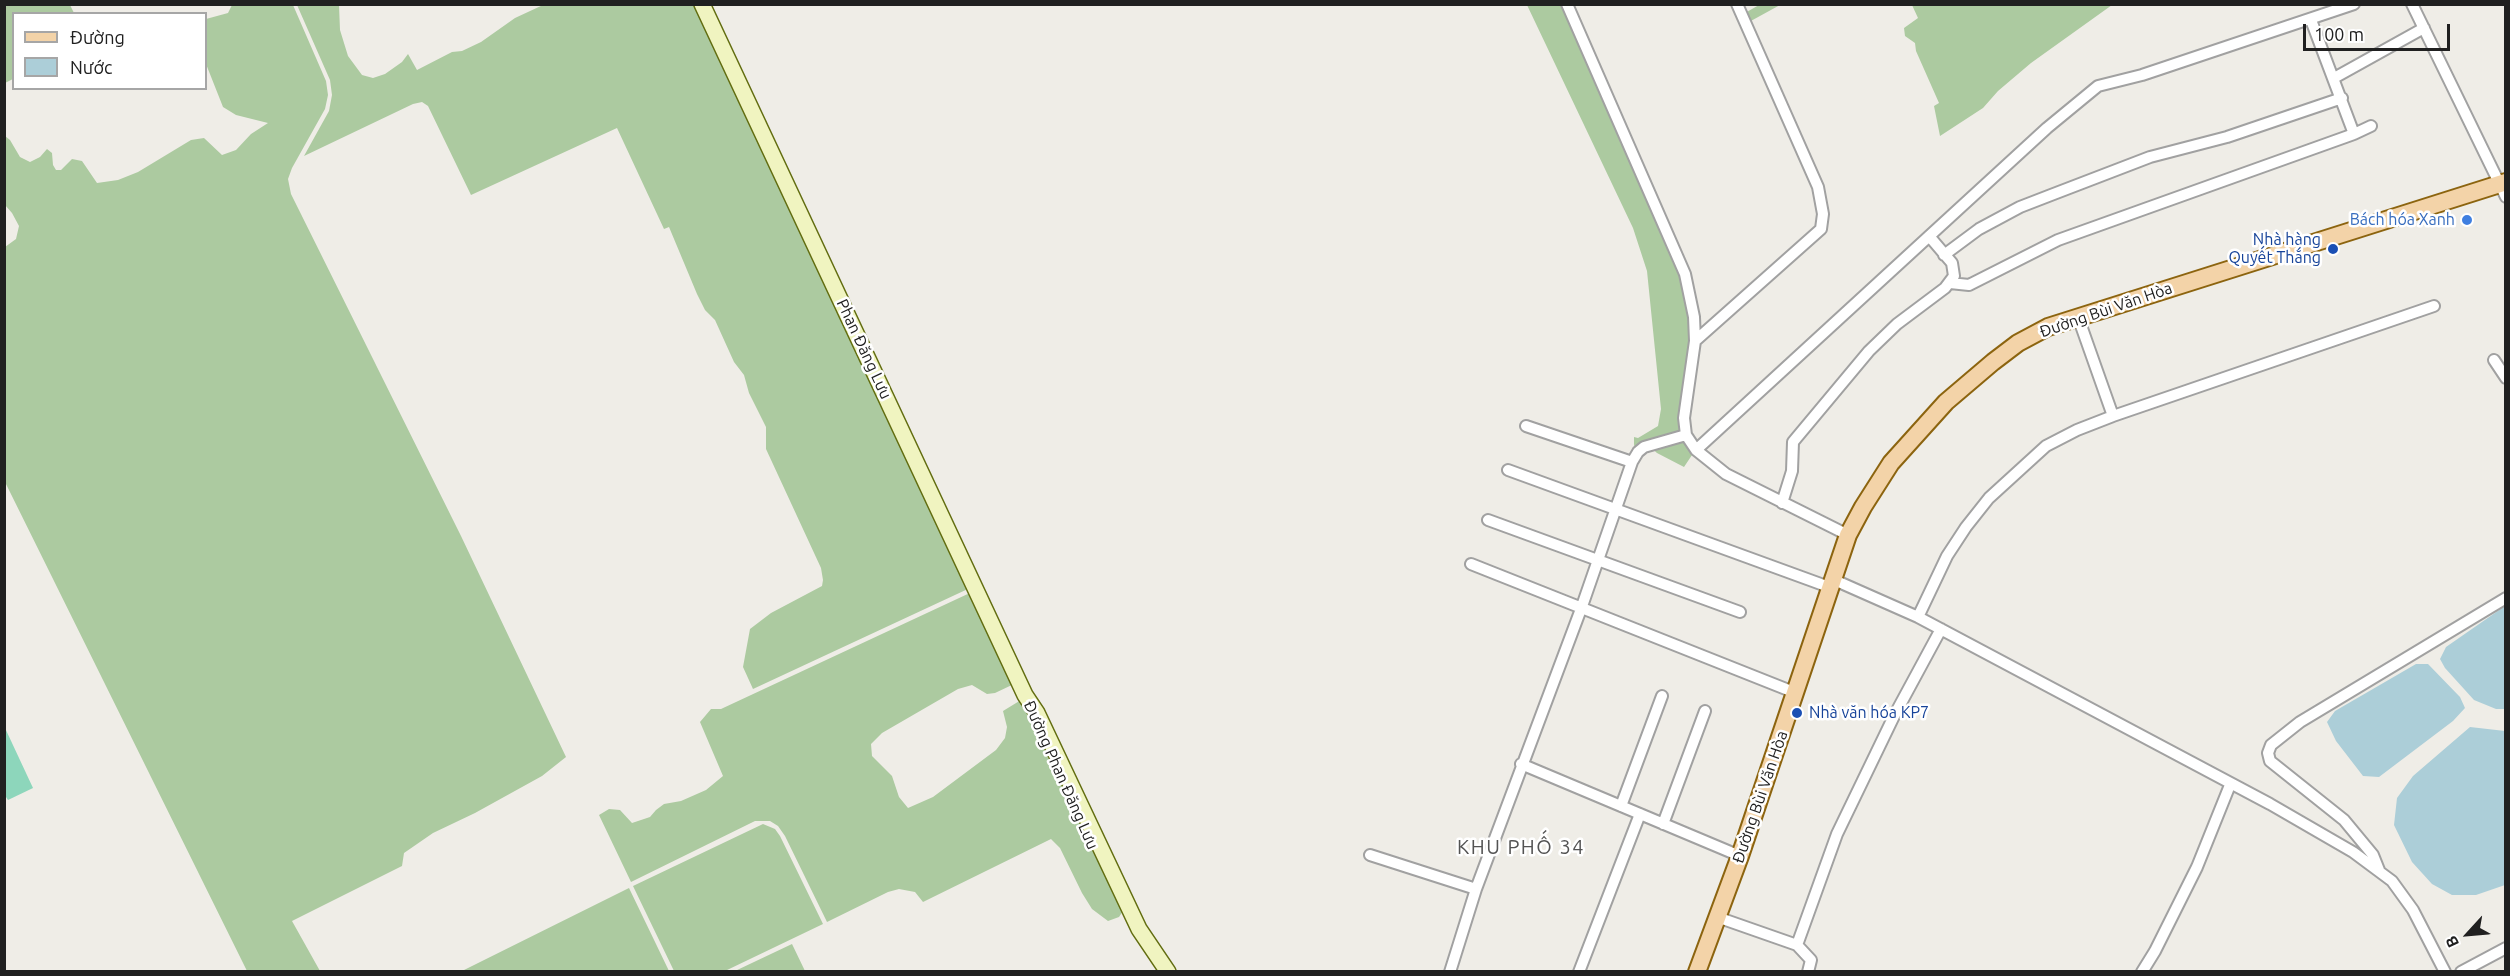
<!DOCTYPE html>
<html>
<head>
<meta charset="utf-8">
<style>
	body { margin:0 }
	#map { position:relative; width:2510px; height:976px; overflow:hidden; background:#efede7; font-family:Ubuntu,sans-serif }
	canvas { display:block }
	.frame { position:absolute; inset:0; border:6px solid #202020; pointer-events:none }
	.legend { position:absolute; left:12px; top:12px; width:195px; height:78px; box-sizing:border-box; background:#fff; border:2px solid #a6a6a6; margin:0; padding:8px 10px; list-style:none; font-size:18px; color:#202020 }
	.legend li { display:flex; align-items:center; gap:12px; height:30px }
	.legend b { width:30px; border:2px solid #a6a6a6 }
	.north { position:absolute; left:2438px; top:904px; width:60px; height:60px; -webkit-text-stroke:4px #fff; paint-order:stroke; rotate:244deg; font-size:16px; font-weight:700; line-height:24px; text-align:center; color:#202020 }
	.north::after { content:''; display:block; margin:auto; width:21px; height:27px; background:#202020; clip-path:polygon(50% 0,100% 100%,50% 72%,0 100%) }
	.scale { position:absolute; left:2303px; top:24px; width:147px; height:27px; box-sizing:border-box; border:3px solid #202020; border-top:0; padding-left:8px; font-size:18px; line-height:21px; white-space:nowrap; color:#202020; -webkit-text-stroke:4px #fff; paint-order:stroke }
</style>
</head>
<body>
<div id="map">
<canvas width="2510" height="976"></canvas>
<div class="frame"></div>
<ul class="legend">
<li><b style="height:8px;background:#f3d3a8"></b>Đường</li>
<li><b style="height:16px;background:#acced8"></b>Nước</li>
</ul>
<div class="north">B</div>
<div class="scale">100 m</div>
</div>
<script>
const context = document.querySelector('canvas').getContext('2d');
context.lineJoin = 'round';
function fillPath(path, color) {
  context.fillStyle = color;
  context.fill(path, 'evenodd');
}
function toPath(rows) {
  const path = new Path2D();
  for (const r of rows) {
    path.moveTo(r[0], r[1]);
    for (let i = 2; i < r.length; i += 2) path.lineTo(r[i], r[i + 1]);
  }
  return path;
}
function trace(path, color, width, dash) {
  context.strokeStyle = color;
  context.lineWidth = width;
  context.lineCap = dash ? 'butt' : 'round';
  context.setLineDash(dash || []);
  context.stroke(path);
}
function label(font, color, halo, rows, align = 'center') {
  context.font = font + ' Ubuntu,sans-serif';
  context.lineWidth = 5;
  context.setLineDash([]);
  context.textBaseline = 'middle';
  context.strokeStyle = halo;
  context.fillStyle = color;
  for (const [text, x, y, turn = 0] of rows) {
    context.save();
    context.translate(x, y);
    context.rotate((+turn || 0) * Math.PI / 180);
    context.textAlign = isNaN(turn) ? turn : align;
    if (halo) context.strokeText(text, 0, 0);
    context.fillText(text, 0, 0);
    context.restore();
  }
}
fillPath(toPath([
	[5,4,70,5,74,13,14,14,13,79,5,83],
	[232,5,293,5,326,81,328,95,325,109,292,168,288,179,291,194,461,536,566,757,542,776,475,813,433,833,404,853,402,866,292,921,320,971,247,971,5,482,5,247,16,239,19,226,12,213,5,205,5,136,10,140,20,157,30,162,40,157,47,149,52,153,53,165,56,170,61,170,72,159,82,161,97,183,118,180,138,172,191,140,204,138,222,155,236,150,251,134,268,123,236,115,223,107,206,64,206,19,228,13],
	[297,5,339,5,340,30,348,56,362,75,373,78,385,74,402,62,408,54,417,70,452,52,462,51,481,42,515,18,543,5,695,5,970,588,753,689,743,667,750,629,771,613,822,586,823,580,821,568,766,449,766,427,749,393,744,375,734,362,715,320,705,310,697,294,669,227,664,229,617,128,471,195,428,106,422,102,413,104,304,156,329,111,332,95,330,80],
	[1527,5,1563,5,1682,276,1691,317,1692,341,1681,417,1694,452,1684,467,1657,453,1646,443,1635,450,1634,444,1634,437,1638,438,1658,426,1661,409,1647,271,1633,228],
	[1759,5,1780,5,1749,22,1745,13],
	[1912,5,2112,5,2031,63,1998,91,1983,108,1940,136,1934,106,1939,103,1916,51,1915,43,1905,36,1904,28,1918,18],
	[972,592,1014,684,995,693,987,694,972,685,958,689,882,733,871,744,872,756,892,776,899,797,908,808,933,797,996,750,1005,738,1007,727,1003,711,1021,700,1123,911,1119,917,1108,921,1092,909,1082,893,1060,848,1051,839,923,902,915,892,899,889,888,892,827,922,785,836,778,826,770,821,755,821,631,882,599,815,609,809,620,810,632,823,650,817,656,810,664,804,681,801,706,790,723,776,700,722,711,709,721,709],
	[763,824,775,829,780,836,823,924,725,971,674,971,633,886],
	[629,888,669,971,462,971],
	[792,944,805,971,735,971]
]), '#accaa0');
fillPath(toPath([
	[5,728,33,788,8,800,4,794]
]), '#8dd6bb');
fillPath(toPath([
	[2505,606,2505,709,2496,709,2474,700,2445,668,2440,659,2446,647],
	[2416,664,2428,664,2460,697,2465,708,2453,721,2379,777,2363,776,2336,741,2327,722,2335,711],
	[2470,727,2505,731,2505,885,2476,895,2452,895,2432,884,2412,862,2394,825,2397,798,2413,776]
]), '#acced8');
const street = toPath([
	[1567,4,1685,274,1694,317,1695,341,1684,418,1686,435,1696,450,1726,474,1848,535],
	[2412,4,2506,197],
	[2334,78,2424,28],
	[2354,134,2371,126],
	[1944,255,1979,229,2020,207,2051,195,2150,157,2227,137,2342,98],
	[1950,283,1969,285,2058,240,2354,134,2311,20],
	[2078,317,2113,416],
	[1695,341,1821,229,1823,214,1818,187,1737,4],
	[2494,360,2506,378],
	[1526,426,1632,462],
	[1696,450,2047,128,2098,86,2142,75,2354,4],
	[1508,470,1829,587],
	[1782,503,1792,471,1793,442,1869,351,1897,324,1945,288,1954,276,1952,263,1929,236],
	[1488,520,1740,612],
	[1471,564,1796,693],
	[1832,579,1918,617,2270,804,2353,852,2392,881,2413,910,2445,972],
	[1918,617,1947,556,1966,527,1989,498,2046,446,2077,430,2113,416,2434,306],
	[1521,764,1740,856],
	[1621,806,1662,696],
	[1663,824,1705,711],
	[1370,855,1476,889],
	[2379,870,2373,855,2344,820,2270,761,2268,753,2271,745,2300,722,2506,598],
	[1717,917,1797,945,1811,960,1808,972],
	[1797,945,1837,834,1894,716,1941,629],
	[1450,972,1476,889,1581,609,1632,462,1638,452,1644,447,1686,435],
	[1579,972,1640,814],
	[2142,972,2155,951,2197,867,2230,785],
	[2461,972,2506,948]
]);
const secondary = toPath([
	[702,4,1025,695,1037,713,1139,929,1168,972]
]);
const primary = toPath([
	[1697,972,1740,856,1848,535,1863,507,1891,463,1946,402,1993,362,2018,343,2048,327,2506,182]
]);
trace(street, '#a1a1a1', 14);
trace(secondary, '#626d10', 18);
trace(primary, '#8c640f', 20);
trace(street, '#fff', 10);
trace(secondary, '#f0f4c0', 15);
trace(primary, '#f3d3a8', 16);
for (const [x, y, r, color] of [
	[2467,220,6,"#3f7fe0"],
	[2333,249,6,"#1a4fb4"],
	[1797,713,6,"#1a4fb4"]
]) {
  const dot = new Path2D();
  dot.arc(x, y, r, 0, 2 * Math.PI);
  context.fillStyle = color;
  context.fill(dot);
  trace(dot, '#fff', 2);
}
label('16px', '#366cbe', '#fff', [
	["Bách hóa Xanh",2455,220]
], 'right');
label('16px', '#164399', '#fff', [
	["Nhà hàng",2321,240],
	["Quyết Thắng",2321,258],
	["Nhà văn hóa KP7",1809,713,"left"]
], 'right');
label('16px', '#202020', '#fff', [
	["Đường Bùi Văn Hòa",2106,310,-19],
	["Phan Đăng Lưu",864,349,65],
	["Đường Phan Đăng Lưu",1061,775,66],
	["Đường Bùi Văn Hòa",1760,797,-71]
]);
context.letterSpacing = '1.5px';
label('20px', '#535353', '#fff', [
	["KHU PHỐ 34",1521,847]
]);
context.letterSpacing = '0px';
</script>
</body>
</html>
